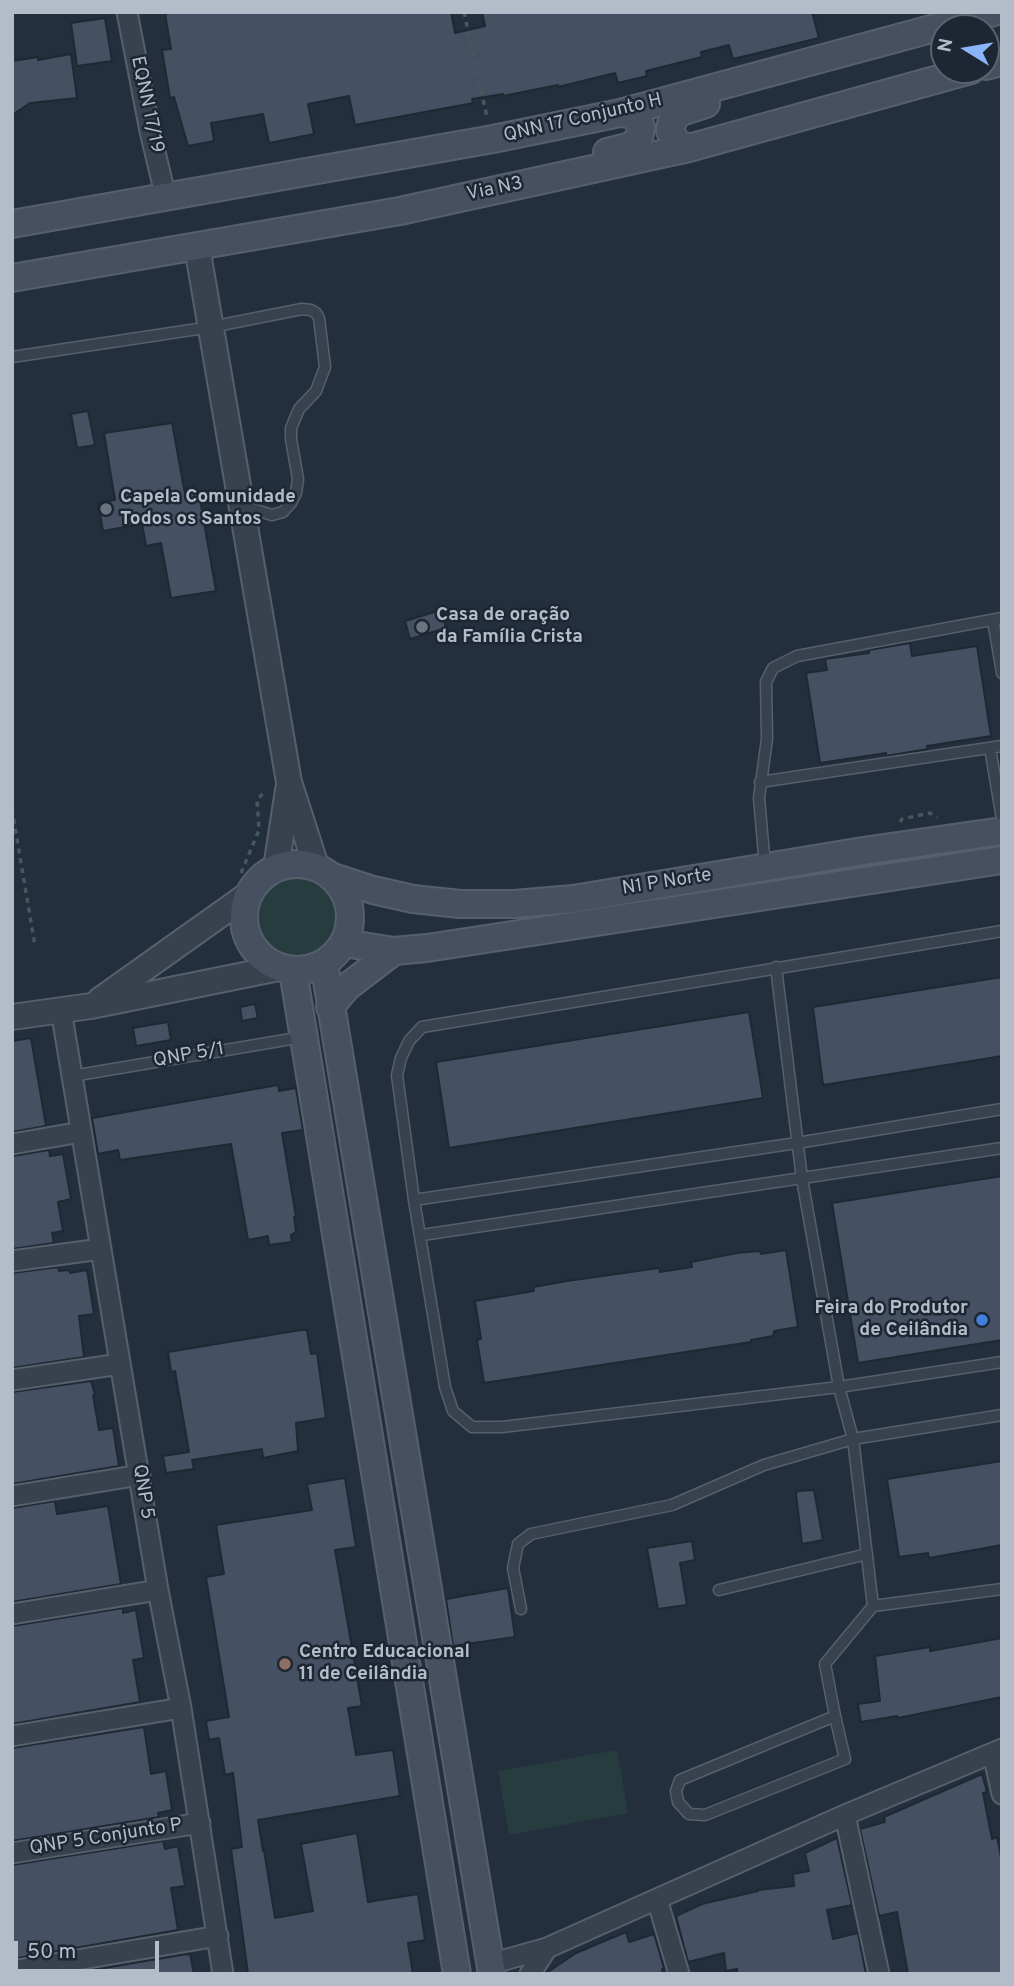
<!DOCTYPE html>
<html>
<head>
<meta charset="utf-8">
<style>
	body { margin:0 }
	#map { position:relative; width:1014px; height:1986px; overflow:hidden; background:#242f3e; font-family:Overpass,sans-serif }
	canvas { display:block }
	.frame { position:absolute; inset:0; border:14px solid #b4bcc9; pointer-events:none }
	.north { position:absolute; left:930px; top:14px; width:70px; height:70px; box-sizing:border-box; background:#1d2633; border:2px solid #59626f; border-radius:50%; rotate:281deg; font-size:19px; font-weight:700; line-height:28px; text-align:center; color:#b4bcc9 }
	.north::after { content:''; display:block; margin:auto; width:24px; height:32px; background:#8ab4f8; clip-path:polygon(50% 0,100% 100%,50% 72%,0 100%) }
	.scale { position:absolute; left:14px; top:1941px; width:145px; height:32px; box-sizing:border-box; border:4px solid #b4bcc9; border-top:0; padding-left:9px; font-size:21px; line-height:24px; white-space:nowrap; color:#b4bcc9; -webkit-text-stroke:5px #1d2633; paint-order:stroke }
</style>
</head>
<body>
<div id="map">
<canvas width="1014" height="1986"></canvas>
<div class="frame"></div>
<div class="north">N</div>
<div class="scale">50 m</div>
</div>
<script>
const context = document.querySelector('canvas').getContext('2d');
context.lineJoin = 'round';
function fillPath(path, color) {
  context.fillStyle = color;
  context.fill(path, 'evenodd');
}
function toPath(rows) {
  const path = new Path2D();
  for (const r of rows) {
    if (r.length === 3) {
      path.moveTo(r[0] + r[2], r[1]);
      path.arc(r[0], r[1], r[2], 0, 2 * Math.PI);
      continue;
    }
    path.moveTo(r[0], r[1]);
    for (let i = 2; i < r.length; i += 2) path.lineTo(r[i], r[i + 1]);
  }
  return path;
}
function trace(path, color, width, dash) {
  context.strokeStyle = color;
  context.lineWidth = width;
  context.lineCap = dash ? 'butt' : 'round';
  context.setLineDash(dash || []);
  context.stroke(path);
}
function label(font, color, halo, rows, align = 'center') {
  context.font = font + ' Overpass,sans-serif';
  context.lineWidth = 5;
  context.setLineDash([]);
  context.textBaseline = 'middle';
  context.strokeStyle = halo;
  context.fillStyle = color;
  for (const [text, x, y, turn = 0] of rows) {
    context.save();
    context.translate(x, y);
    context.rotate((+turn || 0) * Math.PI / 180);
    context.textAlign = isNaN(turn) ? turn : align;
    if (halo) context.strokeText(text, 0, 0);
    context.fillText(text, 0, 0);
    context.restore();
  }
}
fillPath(toPath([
	[296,916,42],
	[617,1750,628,1813,509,1835,498,1771]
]), '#263c3f');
const building = toPath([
	[174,12,451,12,455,33,485,26,482,12,812,12,819,38,733,59,729,45,701,52,702,57,646,71,647,76,618,83,615,73,558,87,558,85,503,96,503,94,472,99,473,103,355,125,349,96,308,104,314,134,269,143,263,114,211,123,214,141,188,146,174,97,170,98,162,50,171,49,165,14,174,12],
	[105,18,112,61,77,66,71,23,105,18],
	[71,54,77,98,30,103,12,115,12,61,38,57,38,60,71,54],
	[88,411,95,445,77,448,71,414,88,411],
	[172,423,185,494,198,492,200,499,216,591,171,598,161,543,146,546,142,524,103,531,98,503,115,500,104,433,172,423],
	[441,610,446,628,410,639,405,621,441,610],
	[910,643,912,656,977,646,991,736,927,746,928,749,886,756,886,753,820,763,806,673,827,670,825,659,869,653,869,650,910,643],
	[1002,977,1002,1056,823,1085,813,1007,1002,977],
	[255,1004,258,1018,242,1021,240,1007,255,1004],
	[749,1012,763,1098,449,1148,436,1062,749,1012],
	[168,1022,171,1040,136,1046,133,1028,168,1022],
	[31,1038,46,1126,12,1132,12,1041,31,1038],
	[278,1085,279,1091,296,1088,303,1130,282,1133,296,1217,294,1217,296,1232,291,1235,292,1242,269,1245,268,1236,248,1240,231,1144,120,1160,118,1150,98,1154,92,1118,278,1085],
	[49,1150,50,1156,63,1154,71,1199,58,1202,63,1231,52,1233,54,1243,12,1249,12,1156,49,1150],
	[1002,1176,1002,1340,858,1363,832,1203,1002,1176],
	[786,1250,798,1327,774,1331,773,1336,751,1340,751,1342,484,1383,477,1340,481,1339,475,1301,534,1291,533,1287,567,1281,659,1268,660,1272,692,1267,691,1262,737,1253,760,1251,761,1254,786,1250],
	[58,1267,59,1271,69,1270,70,1273,87,1270,94,1314,79,1316,84,1357,12,1368,12,1273,58,1267],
	[301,1330,307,1330,311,1354,317,1353,326,1418,296,1423,298,1451,263,1458,262,1449,192,1460,194,1469,166,1473,163,1456,189,1452,175,1371,171,1372,168,1352,301,1330],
	[91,1381,95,1395,93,1395,99,1430,113,1428,119,1466,12,1484,12,1392,91,1381],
	[1002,1461,1002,1545,929,1558,928,1553,899,1557,887,1479,1002,1461],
	[345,1478,356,1547,335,1550,362,1706,348,1708,356,1755,393,1750,400,1796,258,1820,263,1851,264,1850,275,1918,313,1911,301,1844,357,1833,368,1902,418,1894,425,1940,408,1943,413,1974,248,1974,231,1849,242,1847,233,1773,225,1775,219,1738,209,1740,206,1721,229,1717,206,1577,224,1574,216,1525,312,1510,307,1484,345,1478],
	[814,1490,823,1540,802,1544,796,1494,797,1491,814,1490],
	[55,1501,57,1514,108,1506,121,1584,12,1602,12,1508,55,1501],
	[692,1541,695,1560,680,1563,687,1605,658,1609,647,1548,692,1541],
	[508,1588,515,1637,453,1646,446,1599,508,1588],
	[123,1608,123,1613,136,1610,144,1658,133,1660,140,1702,12,1724,12,1626,123,1608],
	[1002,1638,1002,1697,898,1718,897,1716,861,1722,858,1704,880,1701,875,1656,930,1647,930,1651,1002,1638],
	[144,1727,151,1774,166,1771,172,1810,158,1813,159,1817,12,1841,12,1748,144,1727],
	[982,1774,987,1792,983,1793,992,1839,997,1837,1002,1862,1002,1974,908,1974,897,1912,879,1916,860,1829,885,1822,884,1817,982,1774],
	[837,1838,852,1905,827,1910,833,1939,858,1933,866,1974,738,1974,737,1969,726,1971,724,1953,688,1962,676,1916,702,1904,758,1891,758,1890,794,1886,793,1874,809,1871,805,1853,837,1838],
	[163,1841,165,1849,178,1846,185,1886,171,1888,178,1930,12,1959,12,1865,163,1841],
	[626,1932,629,1942,654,1934,664,1968,662,1969,663,1974,545,1974,576,1953,626,1932],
	[190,1954,194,1974,69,1974,181,1955,190,1954]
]);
fillPath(building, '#455162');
trace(building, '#1f2835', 2);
const service = toPath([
	[12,357,211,327,302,309,311,310,316,313,319,318,325,367,316,391,299,409,291,428,291,439,298,479,296,493,291,503,283,512,272,515,242,506],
	[993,620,1002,673],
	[990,748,1002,819],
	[760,782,1002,746],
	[765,866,759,798,767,739,766,682,773,668,797,656,1002,618],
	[1002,931,422,1027,409,1041,401,1058,397,1075,414,1200,445,1387,453,1411,472,1427,502,1427,839,1387,1002,1362],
	[776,967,802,1179,839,1387,853,1439,873,1606],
	[72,1076,303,1037],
	[414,1200,797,1143,1002,1109],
	[422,1235,1002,1148],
	[719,1590,867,1554],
	[521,1609,513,1568,518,1544,531,1534,672,1505,764,1465,853,1439,1002,1415],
	[835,1716,845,1759,705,1815,689,1814,678,1802,676,1791,680,1780,835,1716,825,1664,873,1606,1002,1589]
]);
const minor = toPath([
	[127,12,150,131,166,198],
	[61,1010,158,1590,181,1708,223,1974],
	[12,1144,81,1132],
	[12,1261,101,1249],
	[12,1380,120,1364],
	[12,1496,140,1475],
	[12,1614,158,1590],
	[12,1736,181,1708],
	[993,1753,1002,1794],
	[845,1815,879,1974],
	[12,1853,200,1823],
	[657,1899,679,1974],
	[490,1964,547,1948,845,1815,1002,1749],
	[12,1971,218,1936],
	[530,1974,547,1948]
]);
const tertiary = toPath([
	[197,247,289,782,316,866],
	[276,868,288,790],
	[100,1000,249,894],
	[12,1017,91,1006,279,968]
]);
const secondary = toPath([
	[986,66,1002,62],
	[689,148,677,143,670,131,671,124,678,113,706,104],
	[607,152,631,146,639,138,641,127,639,122,631,114,620,113],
	[12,224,493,139,620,113,994,12],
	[12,278,400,211,689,148,971,70],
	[297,917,53],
	[333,877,373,890,413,899,460,904,514,904,573,899,863,851,1002,831],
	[344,943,394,951,427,948,1002,860],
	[324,963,492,1974],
	[293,971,457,1974],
	[330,1007,347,987,394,951]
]);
trace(service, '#565f6c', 13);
trace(minor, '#565f6c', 23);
trace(tertiary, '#565f6c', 28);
trace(secondary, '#565f6c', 30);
trace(toPath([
	[464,12,487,117],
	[12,809,35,946],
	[900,822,902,819,930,813,937,818],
	[241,873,259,830,257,800,266,790]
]), '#44595c', 3.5, [5, 5]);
trace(service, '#38414e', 10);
trace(minor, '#38414e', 19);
trace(tertiary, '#38414e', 24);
trace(secondary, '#465061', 26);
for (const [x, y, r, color] of [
	[106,509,7,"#6b7280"],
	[422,627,7,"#6b7280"],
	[982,1320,7,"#3f7fe0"],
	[285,1664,7,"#8d6e63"]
]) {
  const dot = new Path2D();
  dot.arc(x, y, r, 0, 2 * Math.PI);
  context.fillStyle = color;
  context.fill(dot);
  trace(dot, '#1d2633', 2.5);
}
label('19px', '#b4bcc9', '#1d2633', [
	["EQNN 17/19",146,105,78],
	["QNN 17 Conjunto H",583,119,-13],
	["Via N3",495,190,-12],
	["N1 P Norte",667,883,-9],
	["QNP 5/1",189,1056,-10],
	["QNP 5",142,1492,81],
	["QNP 5 Conjunto P",106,1838,-9]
]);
label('bold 19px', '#b4bcc9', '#1d2633', [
	["Capela Comunidade",120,498],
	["Todos os Santos",120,520],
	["Casa de oração",436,616],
	["da Família Crista",436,638],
	["Feira do Produtor",968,1309,"right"],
	["de Ceilândia",968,1331,"right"],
	["Centro Educacional",299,1653],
	["11 de Ceilândia",299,1675]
], 'left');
</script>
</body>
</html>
